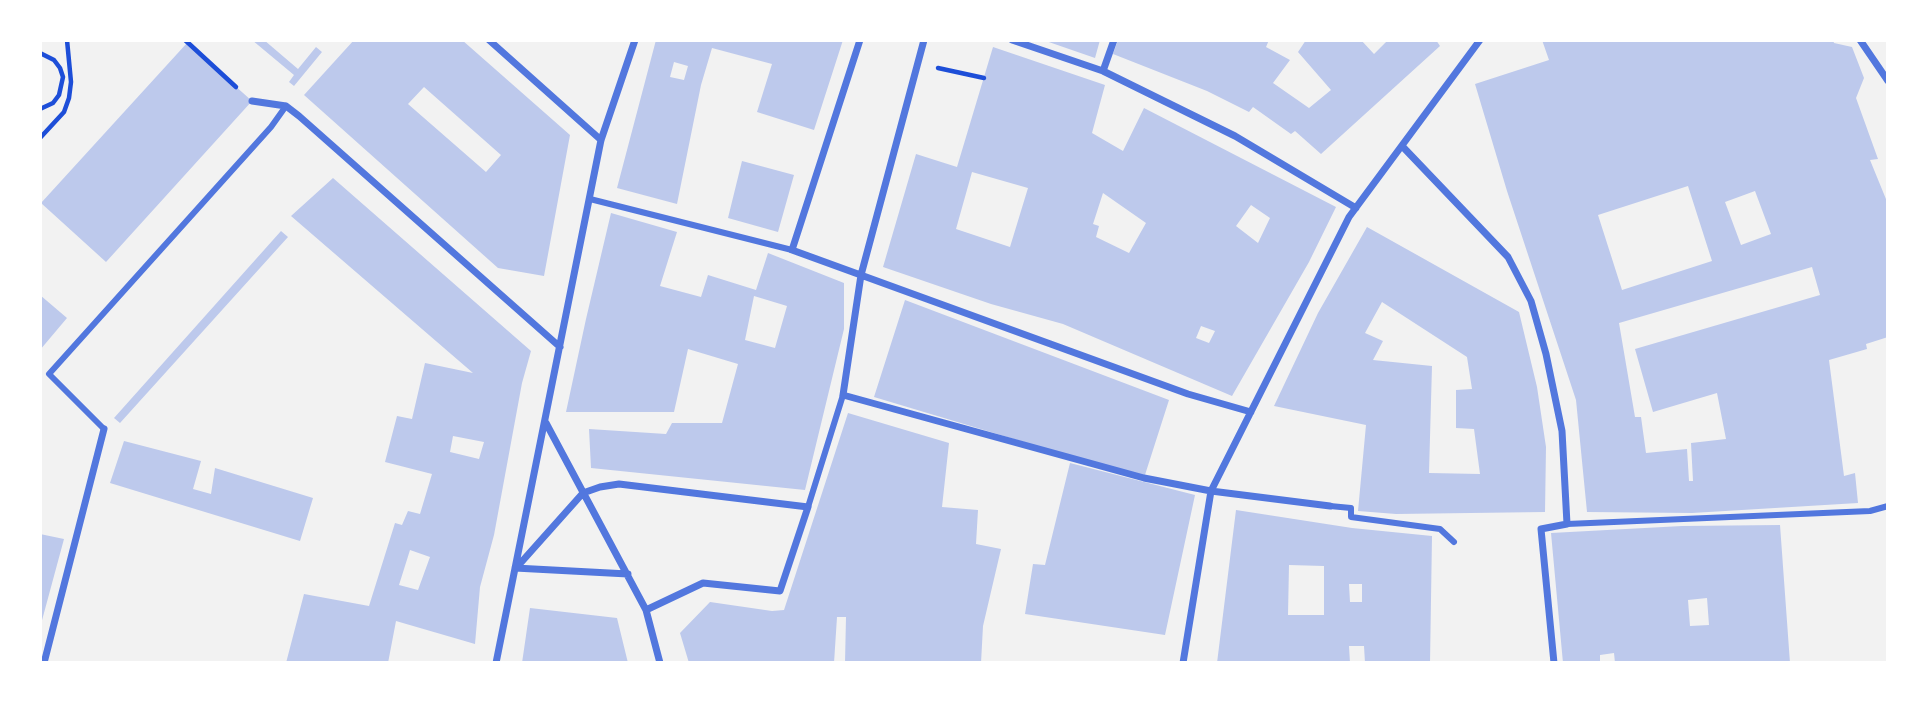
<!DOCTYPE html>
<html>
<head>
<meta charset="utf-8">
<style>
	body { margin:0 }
	#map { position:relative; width:1928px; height:703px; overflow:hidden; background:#f2f2f2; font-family:Overpass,sans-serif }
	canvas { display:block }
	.frame { position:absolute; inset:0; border:42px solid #fff; pointer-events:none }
</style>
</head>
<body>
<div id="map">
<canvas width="1928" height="703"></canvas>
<div class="frame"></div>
</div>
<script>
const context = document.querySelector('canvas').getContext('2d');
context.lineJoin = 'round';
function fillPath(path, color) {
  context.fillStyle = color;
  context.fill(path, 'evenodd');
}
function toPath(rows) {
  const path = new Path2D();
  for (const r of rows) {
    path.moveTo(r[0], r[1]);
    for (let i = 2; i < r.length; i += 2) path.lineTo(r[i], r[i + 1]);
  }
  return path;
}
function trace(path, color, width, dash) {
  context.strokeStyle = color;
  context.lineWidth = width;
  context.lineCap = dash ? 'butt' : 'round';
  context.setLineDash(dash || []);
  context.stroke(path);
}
fillPath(toPath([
	[252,40,264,40,298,69,316,47,322,52,294,86,289,82,294,75],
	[354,40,462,40,570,135,544,276,498,268,304,95],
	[424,87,501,155,486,172,408,104],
	[656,40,843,40,814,130,757,112,772,64,712,48,701,85,677,204,617,188],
	[674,62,688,66,684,80,670,77],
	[1043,40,1100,40,1095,58],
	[1118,40,1269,40,1266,47,1290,60,1273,83,1309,108,1331,90,1298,52,1306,40,1361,40,1374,54,1388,40,1436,40,1440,46,1321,154,1295,131,1291,134,1253,107,1249,112,1207,91,1113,54],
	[1542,40,1833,40,1834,43,1852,47,1864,78,1856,98,1878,159,1870,160,1888,204,1888,337,1866,344,1867,349,1829,360,1844,476,1855,473,1858,503,1692,513,1587,512,1576,400,1507,191,1475,84,1549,60],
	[1688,186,1712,261,1622,290,1598,215],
	[1755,191,1771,234,1741,245,1725,202],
	[1812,267,1820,295,1635,349,1653,412,1717,393,1726,439,1691,443,1693,481,1689,481,1687,449,1646,453,1641,417,1635,417,1619,323],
	[187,43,252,101,106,262,41,203],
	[993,47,1105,85,1092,133,1123,151,1144,108,1336,207,1309,262,1232,396,1063,324,991,304,883,267,916,154,957,167],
	[972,172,1028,188,1010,247,956,229],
	[1103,193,1146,223,1129,253,1096,237,1099,226,1093,224],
	[1251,205,1270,218,1258,243,1236,226],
	[1201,326,1215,331,1209,343,1196,338],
	[742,161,794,175,778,232,728,218],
	[333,178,531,351,522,383,494,535,480,587,475,644,396,621,388,663,286,663,304,594,369,606,395,523,402,525,408,511,420,514,432,474,385,462,397,416,412,419,425,363,473,373,291,216],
	[453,436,484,442,479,459,450,452],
	[410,550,430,557,418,590,399,585],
	[611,213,677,232,660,286,701,297,708,275,756,290,768,253,844,283,844,329,805,490,591,468,589,429,666,434,672,423,722,423,738,364,688,349,674,412,566,412,586,319],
	[754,296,787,306,775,348,745,340],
	[1367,227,1519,312,1537,387,1546,447,1545,512,1396,514,1358,511,1366,425,1274,406,1318,313],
	[1382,302,1467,357,1472,389,1456,390,1456,428,1474,429,1480,474,1429,473,1432,366,1373,360,1383,341,1365,333],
	[281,231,288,237,120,423,114,418],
	[40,295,67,318,40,350],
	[905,300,1169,400,1144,478,874,397],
	[848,413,949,443,942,507,978,510,976,544,1001,549,983,626,981,663,845,663,846,617,837,617,834,663,689,663,680,633,710,602,772,611,784,610],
	[124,441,201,461,193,489,211,494,215,468,313,498,300,541,110,483],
	[1070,463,1195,495,1165,635,1025,614,1033,564,1045,565],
	[1236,510,1352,528,1432,536,1430,663,1365,663,1364,646,1349,646,1350,663,1217,663],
	[1289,565,1324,566,1324,615,1288,615],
	[1349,584,1362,584,1362,602,1350,602],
	[1780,525,1790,663,1615,663,1614,653,1600,655,1600,663,1563,663,1551,533,1682,526],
	[1707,598,1709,625,1690,626,1688,600],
	[40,534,64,539,41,624,40,624],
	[530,608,617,618,628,663,522,663]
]), '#bdc9ec');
trace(toPath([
	[185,40,236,87],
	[40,53,54,60,60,68,63,77,59,95,53,103,40,109],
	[938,68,984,78],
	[40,138,64,112,69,98,71,82,67,40]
]), '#1d4ed8', 4.5);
trace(toPath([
	[590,199,792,250],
	[104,429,49,374,271,127,286,106],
	[1330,506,1351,508,1351,517,1440,529,1454,542],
	[808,507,843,395],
	[1567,524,1870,511,1888,506]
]), '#5277de', 6);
trace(toPath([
	[489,40,601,140],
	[860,40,792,250,1188,394,1251,412],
	[924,40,861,275,843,395,1144,478,1211,491,1330,506],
	[1012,40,1103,71,1235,136,1356,208],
	[1860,40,1888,81],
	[1103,71,1114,40],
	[252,101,286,106,299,116,560,347],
	[1403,147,1508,257,1531,301,1546,354,1562,431,1567,524,1541,529,1554,663],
	[546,423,646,610,660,663],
	[517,567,583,493,600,487,619,484,808,507,780,591,703,583,646,610],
	[515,568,628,574],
	[44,663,104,429],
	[496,663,601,140,635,40],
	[1183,663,1211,491,1349,217,1480,40]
]), '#5277de', 7);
</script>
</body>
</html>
